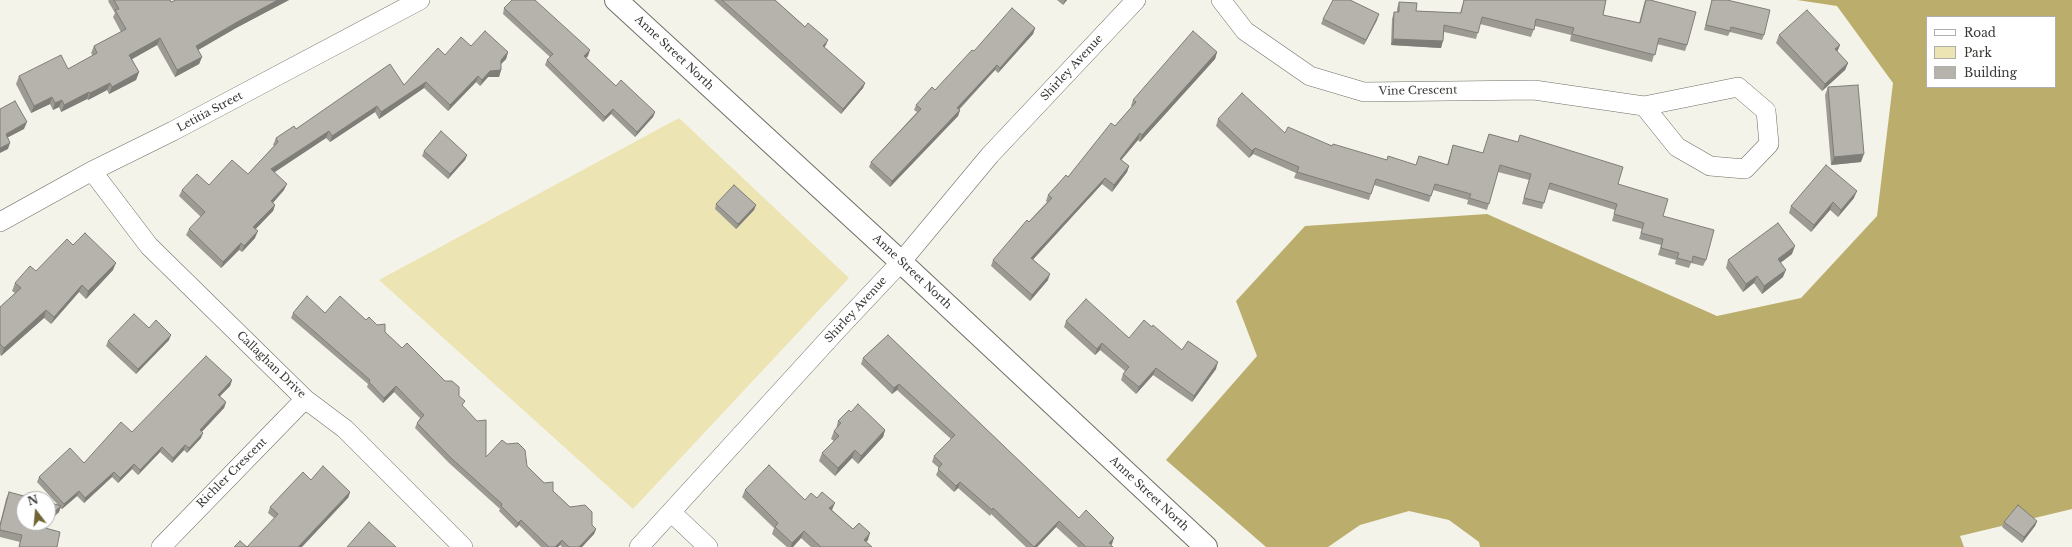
<!DOCTYPE html>
<html>
<head>
<meta charset="utf-8">
<style>
	body { margin:0 }
	#map { position:relative; width:2072px; height:547px; overflow:hidden; background:#f4f3ea; font-family:"Libre Baskerville",serif }
	canvas { display:block }
	.legend { position:absolute; left:1926px; top:16px; width:130px; height:72px; box-sizing:border-box; background:#fff; border:1px solid #afafae; margin:0; padding:5px 7px; list-style:none; font-size:12px; color:#383734 }
	.legend li { display:flex; align-items:center; gap:8px; height:20px }
	.legend b { width:20px; border:1px solid #afafae }
	.north { position:absolute; left:16px; top:491px; width:40px; height:40px; box-sizing:border-box; background:#fff; border:1px solid #afafae; border-radius:50%; rotate:344deg; font-size:11px; font-weight:700; line-height:16px; text-align:center; color:#383734 }
	.north::after { content:''; display:block; margin:auto; width:14px; height:18px; background:#706633; clip-path:polygon(50% 0,100% 100%,50% 72%,0 100%) }
</style>
</head>
<body>
<div id="map">
<canvas width="2072" height="547"></canvas>
<ul class="legend">
<li><b style="height:5px;background:#fff"></b>Road</li>
<li><b style="height:11px;background:#ede4b3"></b>Park</li>
<li><b style="height:11px;background:#b5b3ab"></b>Building</li>
</ul>
<div class="north">N</div>
</div>
<script>
const context = document.querySelector('canvas').getContext('2d');
context.lineJoin = 'round';
function fillPath(path, color) {
  context.fillStyle = color;
  context.fill(path, 'evenodd');
}
function toPath(rows) {
  const path = new Path2D();
  for (const r of rows) {
    path.moveTo(r[0], r[1]);
    for (let i = 2; i < r.length; i += 2) path.lineTo(r[i], r[i + 1]);
  }
  return path;
}
function trace(path, color, width, dash) {
  context.strokeStyle = color;
  context.lineWidth = width;
  context.lineCap = dash ? 'butt' : 'round';
  context.setLineDash(dash || []);
  context.stroke(path);
}
function label(font, color, halo, rows, align = 'center') {
  context.font = font + ' "Libre Baskerville",serif';
  context.lineWidth = 3;
  context.setLineDash([]);
  context.textBaseline = 'middle';
  context.strokeStyle = halo;
  context.fillStyle = color;
  for (const [text, x, y, turn = 0] of rows) {
    context.save();
    context.translate(x, y);
    context.rotate((+turn || 0) * Math.PI / 180);
    context.textAlign = isNaN(turn) ? turn : align;
    if (halo) context.strokeText(text, 0, 0);
    context.fillText(text, 0, 0);
    context.restore();
  }
}
fillPath(toPath([
	[679,118,849,278,633,509,379,280]
]), '#ede4b3');
fillPath(toPath([
	[1797,0,2072,0,2072,509,1960,536,1964,547,1480,547,1479,542,1449,520,1409,511,1360,525,1328,547,1266,547,1166,460,1257,356,1236,301,1305,226,1487,214,1717,316,1801,298,1877,216,1893,83,1837,6],
	[1927,17,2055,17,2055,87,1927,87]
]), '#bbae6d');
const street = toPath([
	[1221,0,1245,31,1310,76,1364,92,1534,90,1644,106,1738,87,1766,111,1769,144,1745,169,1710,166,1677,147,1644,106],
	[92,171,149,246,305,399,345,429,463,547],
	[0,222,92,171,173,131,420,0],
	[671,512,708,547],
	[161,547,305,399],
	[639,547,836,331,901,262,990,155,1136,0]
]);
const secondary = toPath([
	[616,0,901,262,1206,547]
]);
trace(street, '#706e66', 20);
trace(secondary, '#706e66', 24);
trace(street, '#fff', 19);
trace(secondary, '#fff', 22);
fillPath(toPath([
	[109,0,170,0,171,2,176,0,289,0,236,28,198,50,202,57,199,64,175,77,157,45,132,59,139,72,136,80,109,94,107,90,88,100,87,99,61,112,59,107,53,110,50,104,31,113,16,84,19,76,68,69,93,56,91,53,94,46,121,32,113,17,115,13,108,1],
	[714,0,775,0,826,45,824,47,865,83,863,88,841,114],
	[1057,0,1067,0,1063,5],
	[1464,0,1606,0,1603,15,1639,23,1645,0,1687,45,1685,51,1657,44,1652,62,1570,41,1571,35,1535,26,1531,37,1480,24,1476,39,1444,32,1441,48,1391,45,1392,19,1394,12,1397,12,1397,9,1399,2,1416,11,1460,13],
	[1712,0,1727,0,1764,35,1762,40,1730,32,1728,36,1704,30],
	[504,8,588,56,586,58,616,86,655,112,653,117,635,137,611,114,603,122,545,65,547,60,550,57,503,14],
	[1323,19,1377,20,1364,45,1321,24],
	[1035,28,1033,34,998,73,995,70,959,110,960,110,958,116,890,187,869,167,871,162,917,112,914,110,916,105,935,90],
	[1779,35,1840,45,1837,52,1848,63,1845,70,1822,91,1776,43],
	[471,46,508,52,506,59,501,64,501,70,499,77,488,77,480,86,476,82,448,111,424,88,379,119,375,112,330,142,326,138,274,172,284,190,273,203,275,205,273,211,255,229,255,238,242,252,239,250,221,268,186,235,189,229,201,217,179,196,182,190,209,185,248,174,274,146,273,145,276,138,296,129,404,85,445,55],
	[1217,52,1215,59,1140,142,1138,140,1121,160,1129,166,1127,172,1112,192,1102,184,1033,259,1048,280,1030,301,991,266,993,260,1047,202,1046,201,1048,195,1068,177,1132,107,1131,106,1133,100],
	[1828,87,1861,162,1831,165,1825,95],
	[1218,119,1285,133,1386,160,1416,165,1419,156,1447,165,1453,145,1483,153,1489,134,1518,142,1520,135,1618,184,1663,216,1706,260,1703,266,1691,263,1689,268,1675,264,1676,260,1658,255,1661,245,1639,239,1642,229,1612,221,1615,210,1548,189,1542,209,1522,204,1529,180,1498,172,1487,210,1467,204,1468,200,1433,190,1429,202,1374,185,1369,200,1294,178,1296,173,1253,154,1249,158,1216,126],
	[424,151,467,155,465,160,448,179,422,156],
	[1854,198,1838,217,1830,210,1811,232,1789,213,1791,206],
	[716,204,756,205,754,210,736,229,715,209],
	[73,245,113,270,86,299,79,292,51,324,44,318,1,356,0,354,0,307,15,293,12,291,15,283,36,271],
	[1792,254,1780,263,1783,277,1762,294,1754,283,1743,292,1726,268,1728,260],
	[293,313,325,313,366,320,385,332,402,348,459,396,463,407,486,457,527,466,570,507,596,529,594,534,582,547,562,547,560,545,558,547,541,547,519,525,516,528,499,511,500,509,449,463,415,428,417,423,420,418,394,392,383,403,367,387,368,384,291,318],
	[1066,321,1129,338,1152,327,1182,350,1216,369,1192,402,1153,375,1136,394,1121,380,1123,374,1125,371,1100,350,1095,355,1064,327],
	[149,328,169,340,136,374,106,346,108,341],
	[888,335,1079,518,1112,544,1111,545,1113,547,1078,547,1056,527,1037,547,1026,547,991,514,990,516,958,488,954,492,936,475,939,468,932,462,934,456,951,439,897,390,892,394,861,364,863,358],
	[232,380,230,386,220,396,226,402,224,408,202,431,201,438,187,453,184,450,172,463,160,452,138,475,132,469,118,483,112,477,84,503,77,496,62,509,60,508,59,512,48,522,48,502,58,505,37,482,39,477,84,463,132,432],
	[851,412,885,430,883,437,858,464,852,458,835,476,819,461,822,453,834,441,831,439,834,431,836,429,838,421],
	[311,480,350,492,348,498,274,518,268,513,270,507],
	[745,490,805,500,817,498,832,510,853,529,868,540,866,542,872,547,811,547,801,538,793,547,787,547,772,534,774,528,742,497],
	[9,492,24,523,47,523,42,527,57,547,19,547,20,542,0,537,0,523,6,499],
	[2037,521,2035,526,2022,543,2002,527,2004,522]
]), '#9c9a93');
fillPath(toPath([
	[278,0,289,0,236,28,193,53,196,46,239,21],
	[1065,0,1067,0,1063,5],
	[1379,14,1377,20,1364,45,1366,40],
	[1035,28,1033,34,998,73,1000,68],
	[160,38,157,45,127,62,129,55],
	[1393,39,1443,41,1441,48,1391,45],
	[828,40,826,45,821,51,823,46],
	[1840,45,1837,52,1835,49],
	[590,50,588,56,582,62,584,56],
	[508,52,506,59,499,66,501,60],
	[1217,52,1215,59,1140,142,1142,135],
	[202,57,199,64,175,77,177,70],
	[1848,63,1845,70,1822,91,1825,84],
	[997,65,995,70,955,113,957,108],
	[501,70,499,77,488,77,480,86,482,80,490,71],
	[139,72,136,80,109,94,112,87],
	[478,76,476,82,448,111,450,105],
	[426,82,424,88,379,119,381,112],
	[110,83,107,90,88,100,90,93],
	[865,83,863,88,841,114,843,109],
	[89,92,87,99,61,112,64,105],
	[52,97,50,104,31,113,34,106],
	[62,100,59,107,53,110,55,103],
	[377,106,375,112,330,142,332,136],
	[613,109,611,114,603,122,605,117],
	[960,110,958,116,890,187,892,181],
	[655,112,653,117,635,137,637,132],
	[27,122,24,129,3,140,6,134],
	[329,131,326,138,269,176,271,169],
	[1140,133,1138,140,1117,165,1120,159],
	[10,143,8,149,0,153,0,148],
	[1255,148,1253,154,1249,158,1252,151],
	[1864,154,1861,162,1831,165,1834,157],
	[467,155,465,160,448,179,450,174],
	[1129,166,1127,172,1112,192,1114,185],
	[1105,178,1102,184,1029,264,1031,258],
	[287,184,284,190,269,207,271,201],
	[1857,191,1854,198,1838,217,1841,210],
	[1833,202,1830,210,1811,232,1814,225],
	[275,205,273,211,251,234,253,227],
	[756,205,754,210,736,229,738,224],
	[258,231,255,238,242,252,244,246],
	[241,243,239,250,221,268,223,262],
	[1795,246,1792,254,1775,267,1778,259],
	[116,263,113,270,86,299,88,291],
	[1786,270,1783,277,1762,294,1764,286],
	[1050,274,1048,280,1030,301,1032,295],
	[1757,276,1754,283,1743,292,1746,284],
	[82,285,79,292,51,324,54,317],
	[46,310,44,318,1,356,4,348],
	[171,335,169,340,136,374,138,369],
	[1102,343,1100,350,1095,355,1097,349],
	[1218,362,1216,369,1192,402,1194,396],
	[1156,368,1153,375,1136,394,1139,387],
	[232,380,230,386,216,400,218,395],
	[899,384,897,390,892,394,894,388],
	[396,386,394,392,383,403,384,398],
	[226,402,224,408,199,435,200,430],
	[885,430,883,437,858,464,861,456],
	[203,433,201,438,187,453,189,448],
	[185,445,184,450,172,463,173,458],
	[162,447,160,452,138,475,140,470],
	[855,450,852,458,835,476,838,468],
	[134,464,132,469,118,483,120,478],
	[114,472,112,477,84,503,85,498],
	[960,482,958,488,954,492,956,486],
	[79,491,77,496,62,509,64,504],
	[350,492,348,498,302,547,298,547],
	[835,503,832,510,827,515,829,508],
	[61,506,59,512,48,522,48,517],
	[521,520,519,525,516,528,518,523],
	[1059,521,1056,527,1037,547,1034,547],
	[2037,521,2035,526,2022,543,2024,537],
	[42,523,47,523,36,533,38,526],
	[596,529,594,534,582,547,579,547],
	[804,531,801,538,793,547,791,547,792,543],
	[870,533,868,540,861,547,864,540],
	[1114,538,1112,544,1108,547,1109,543],
	[562,540,560,545,558,547,555,547]
]), '#7f7d78');
const building = toPath([
	[114,0,170,0,171,2,176,0,278,0,239,21,196,46,202,57,177,70,160,38,129,55,139,72,112,87,110,83,90,93,89,92,64,105,62,100,55,103,52,97,34,106,19,76,61,55,68,69,97,53,94,46,126,29,115,10,119,9,114,0],
	[512,0,535,0,590,50,584,56,616,86,621,80,655,112,637,132,613,109,605,117,547,60,553,54,504,8,512,0],
	[722,0,775,0,805,27,808,23,828,40,823,46,865,83,843,109,722,0],
	[1333,0,1350,0,1379,14,1366,40,1323,19,1333,0],
	[1464,0,1606,0,1603,15,1640,23,1646,0,1650,0,1696,12,1687,45,1659,38,1655,55,1572,34,1574,28,1536,19,1534,30,1482,17,1478,33,1444,25,1443,41,1393,39,1394,12,1399,12,1399,2,1417,3,1416,11,1461,13,1464,0],
	[1712,0,1727,0,1770,10,1764,35,1731,27,1730,31,1706,25,1712,0],
	[1012,8,1035,28,1000,68,997,65,957,108,960,110,892,181,871,162,921,109,916,105,932,87,935,90,972,50,974,51,1012,8],
	[1807,10,1840,45,1835,49,1848,63,1825,84,1779,35,1807,10],
	[485,31,508,52,501,60,501,70,490,71,482,80,478,76,450,105,426,82,381,112,377,106,332,136,329,131,271,169,287,184,271,201,275,205,253,227,258,231,244,246,241,243,223,262,189,229,205,212,182,190,197,174,209,185,232,160,248,174,278,142,276,138,294,126,296,129,390,64,404,85,438,48,445,55,461,37,471,46,485,31],
	[1193,31,1217,52,1142,135,1140,133,1120,159,1129,166,1114,185,1105,178,1031,258,1050,274,1032,295,993,260,1027,220,1029,222,1052,198,1048,195,1066,175,1068,177,1111,123,1115,126,1136,102,1133,100,1193,31],
	[1858,85,1864,154,1834,157,1828,87,1858,85],
	[1242,93,1285,133,1288,127,1332,146,1333,144,1387,160,1388,156,1416,165,1419,156,1448,165,1453,145,1483,153,1489,134,1518,142,1520,135,1623,167,1618,184,1668,199,1663,216,1714,230,1706,260,1693,256,1692,262,1677,258,1679,253,1661,248,1663,239,1641,233,1644,223,1614,214,1617,204,1550,183,1544,203,1524,198,1531,174,1500,165,1489,204,1469,198,1471,194,1435,184,1431,196,1376,179,1371,194,1297,172,1299,167,1255,148,1252,151,1218,119,1242,93],
	[15,101,27,122,6,134,10,143,0,148,0,109,15,101],
	[441,131,467,155,450,174,424,151,441,131],
	[1826,165,1857,191,1841,210,1833,202,1814,225,1791,206,1826,165],
	[734,185,756,205,738,224,716,204,734,185],
	[1778,223,1795,246,1778,259,1786,270,1764,286,1757,276,1746,284,1728,260,1778,223],
	[85,233,116,263,88,291,82,285,54,317,46,310,4,348,0,344,0,307,21,288,15,283,30,266,36,271,67,239,73,245,85,233],
	[307,296,325,313,340,296,366,320,369,317,377,325,385,324,385,332,402,348,407,343,445,381,452,381,459,387,459,396,465,401,462,405,477,421,486,420,486,457,502,440,507,444,518,443,525,450,527,466,544,483,553,482,553,491,570,507,585,505,592,512,592,525,596,529,579,547,569,547,562,540,555,547,549,547,521,520,518,523,501,506,502,504,451,458,417,423,424,415,396,386,384,398,369,382,370,380,293,313,307,296],
	[1086,299,1129,338,1144,320,1152,327,1153,325,1182,350,1188,341,1218,362,1194,396,1156,368,1139,387,1123,374,1129,367,1102,343,1097,349,1066,321,1086,299],
	[134,314,149,328,156,320,171,335,138,369,108,341,134,314],
	[888,335,1079,518,1086,510,1114,538,1109,543,1113,547,1086,547,1059,521,1034,547,993,508,992,510,960,482,956,486,938,469,942,464,934,456,955,435,899,384,894,388,863,358,888,335],
	[206,356,232,380,218,395,226,402,200,430,203,433,189,448,185,445,173,458,162,447,140,470,134,464,120,478,114,472,85,498,79,491,64,504,39,477,70,448,84,463,121,422,132,432,206,356],
	[858,404,885,430,861,456,855,450,838,468,822,453,839,436,834,431,841,423,838,421,849,410,851,412,858,404],
	[769,465,805,500,811,493,817,498,822,492,835,503,829,508,853,529,859,523,870,533,864,540,872,547,821,547,804,531,792,543,775,527,778,523,745,490,769,465],
	[323,466,350,492,298,547,247,547,278,514,270,507,303,472,311,480,323,466],
	[9,492,35,499,24,499,24,523,42,523,38,526,60,532,57,547,19,547,22,535,0,530,0,526,9,492],
	[48,502,61,506,48,517,48,502],
	[2018,505,2037,521,2024,537,2004,522,2018,505],
	[369,522,396,547,347,547,369,522],
	[240,541,247,547,234,547,240,541]
]);
fillPath(building, '#b5b3ab');
trace(building, '#7f7d78', 1);
label('11px', '#383734', '#fff', [
	["Anne Street North",674,53,43],
	["Shirley Avenue",1072,68,-47],
	["Vine Crescent",1418,91,-1],
	["Letitia Street",210,112,-28],
	["Anne Street North",912,272,43],
	["Shirley Avenue",856,310,-47],
	["Callaghan Drive",271,365,44],
	["Richler Crescent",232,473,-45],
	["Anne Street North",1149,494,43]
]);
</script>
</body>
</html>
